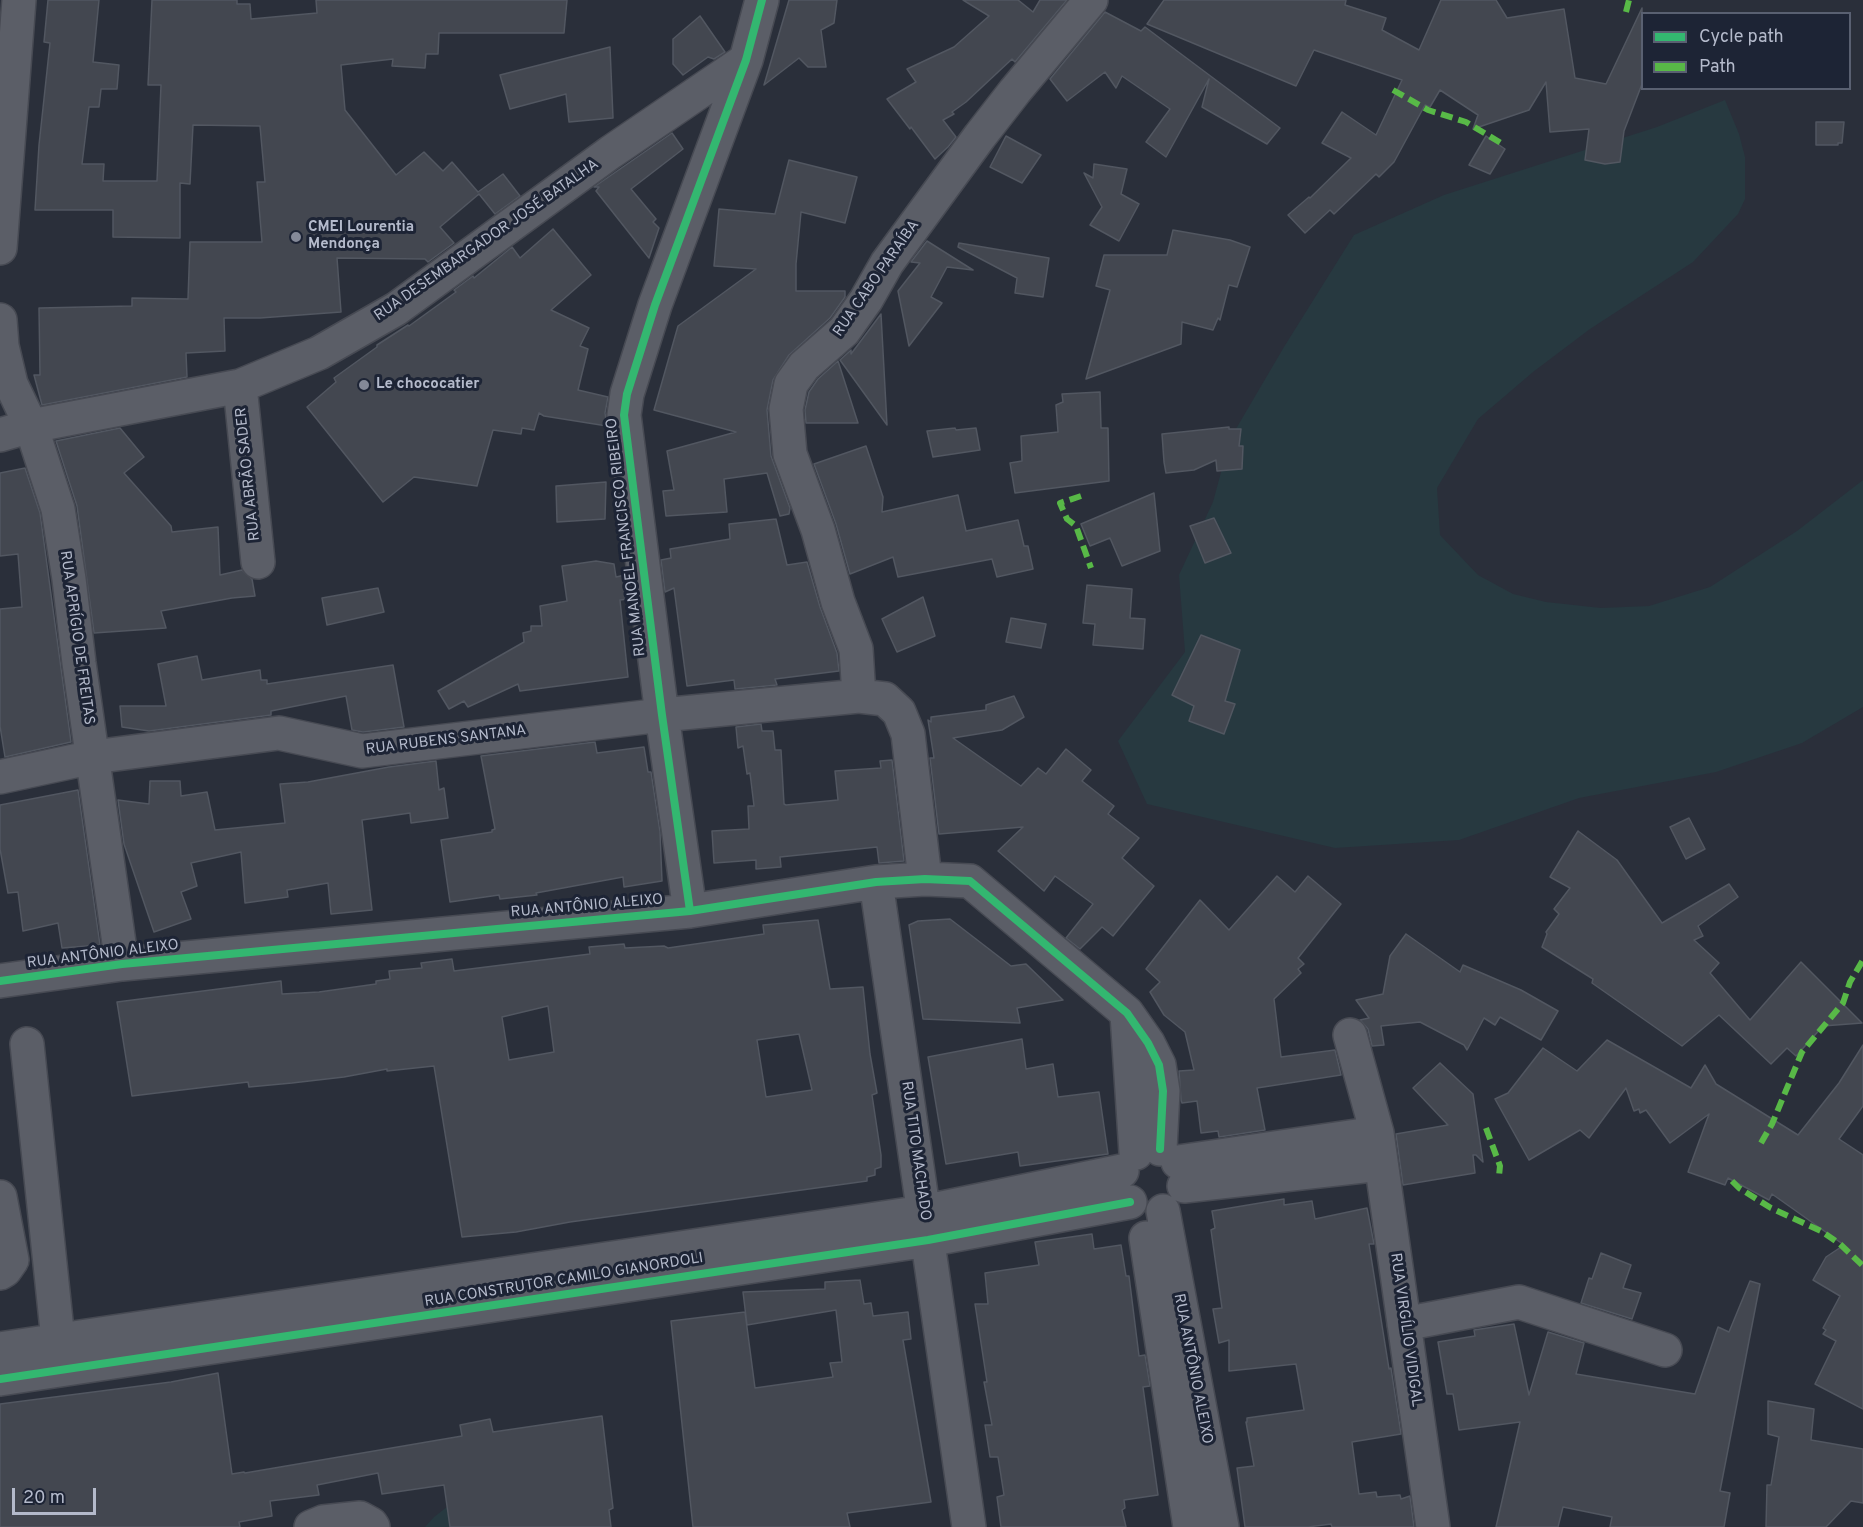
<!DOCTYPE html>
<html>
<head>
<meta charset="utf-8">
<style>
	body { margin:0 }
	#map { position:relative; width:1863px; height:1527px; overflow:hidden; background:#2a2f3a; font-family:Overpass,sans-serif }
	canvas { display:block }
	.legend { position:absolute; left:1641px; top:12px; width:210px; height:78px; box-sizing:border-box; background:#1d2435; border:2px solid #596071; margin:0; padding:8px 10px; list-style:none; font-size:18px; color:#b4bacb }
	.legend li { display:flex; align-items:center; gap:12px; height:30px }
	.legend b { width:30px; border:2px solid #596071 }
	.scale { position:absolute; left:12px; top:1488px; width:84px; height:27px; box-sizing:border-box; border:3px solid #b4bacb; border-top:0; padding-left:8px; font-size:18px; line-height:21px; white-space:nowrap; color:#b4bacb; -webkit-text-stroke:4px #1d2435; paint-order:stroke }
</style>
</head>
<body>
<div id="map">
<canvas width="1863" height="1527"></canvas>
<ul class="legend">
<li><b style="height:8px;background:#33b770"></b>Cycle path</li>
<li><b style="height:8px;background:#58b947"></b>Path</li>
</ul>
<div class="scale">20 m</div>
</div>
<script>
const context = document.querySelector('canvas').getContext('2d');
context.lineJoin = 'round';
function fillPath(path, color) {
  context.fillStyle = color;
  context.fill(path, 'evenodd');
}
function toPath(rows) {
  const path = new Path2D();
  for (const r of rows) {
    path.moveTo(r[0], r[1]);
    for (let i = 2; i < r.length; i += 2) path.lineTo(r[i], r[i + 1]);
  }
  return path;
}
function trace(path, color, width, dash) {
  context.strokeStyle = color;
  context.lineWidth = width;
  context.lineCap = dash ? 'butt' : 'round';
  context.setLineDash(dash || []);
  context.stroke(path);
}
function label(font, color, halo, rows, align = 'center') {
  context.font = font + ' Overpass,sans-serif';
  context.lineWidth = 6;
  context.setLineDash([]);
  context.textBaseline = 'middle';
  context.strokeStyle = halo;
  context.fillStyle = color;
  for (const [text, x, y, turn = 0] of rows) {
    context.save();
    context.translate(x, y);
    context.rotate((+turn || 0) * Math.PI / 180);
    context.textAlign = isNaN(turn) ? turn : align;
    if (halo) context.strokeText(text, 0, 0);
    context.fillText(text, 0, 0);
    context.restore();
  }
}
fillPath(toPath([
	[1725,100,1739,134,1745,157,1745,199,1738,214,1693,262,1590,329,1533,372,1478,419,1437,488,1440,535,1478,575,1513,594,1546,602,1601,608,1649,606,1710,587,1797,531,1863,480,1863,707,1802,743,1716,772,1579,798,1459,840,1335,848,1147,804,1118,741,1185,652,1179,575,1213,502,1230,439,1284,347,1354,235,1444,195,1657,127],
	[447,1507,450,1527,425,1527,434,1517]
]), '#273940');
const building = toPath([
	[48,0,99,0,93,62,119,65,117,89,101,89,99,107,89,107,82,164,104,164,103,181,157,181,161,85,148,85,152,0,237,0,237,4,250,4,251,19,317,13,316,0,567,0,564,33,439,33,438,54,426,54,425,68,392,66,393,59,341,65,345,110,396,175,424,152,443,171,452,162,478,192,503,174,520,196,495,214,479,194,440,227,454,243,428,262,425,259,337,258,341,312,260,318,224,318,225,351,186,353,187,377,42,405,34,375,40,375,39,308,132,306,132,298,188,299,190,242,262,242,257,182,265,182,260,126,193,125,190,184,180,183,180,238,113,237,113,210,35,210,39,145,50,43,44,42,48,0],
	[789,0,837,0,834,23,821,30,826,67,808,67,799,58,764,85,789,0],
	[963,0,1018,0,1033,12,1040,0,1067,0,1015,62,1012,59,966,102,952,112,954,114,943,120,956,137,948,147,935,159,911,127,910,129,887,99,916,82,907,69,954,47,989,16,963,0],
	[1164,0,1346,0,1345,5,1386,18,1382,30,1419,50,1441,0,1496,0,1507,18,1564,9,1575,78,1606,84,1642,8,1642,84,1624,131,1620,162,1605,164,1585,160,1589,129,1550,132,1546,82,1529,110,1473,129,1478,115,1440,90,1430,107,1425,105,1394,162,1379,177,1376,174,1334,214,1330,210,1305,233,1288,215,1309,197,1310,198,1351,158,1322,143,1342,112,1376,135,1402,80,1314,50,1296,86,1147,24,1164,0],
	[1105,12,1141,31,1145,27,1280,128,1267,144,1202,107,1209,79,1166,157,1146,142,1170,109,1122,76,1116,88,1105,72,1067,101,1050,79,1105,12],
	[700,16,725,52,714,59,708,57,683,75,673,64,673,39,700,16],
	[610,47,613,118,569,122,566,94,510,109,500,75,610,47],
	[1816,122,1844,122,1842,143,1838,143,1838,145,1816,145,1816,122],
	[672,133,683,149,631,189,656,219,653,222,659,228,649,258,596,191,599,187,594,187,672,133],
	[1006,136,1041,155,1022,183,990,167,1006,136],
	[1486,136,1505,149,1490,174,1469,165,1486,136],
	[789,160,857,177,845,223,801,212,796,264,796,291,845,291,845,297,830,318,789,355,773,380,767,410,771,456,790,508,789,514,780,516,767,473,724,479,727,512,666,516,663,491,674,490,667,451,736,432,654,410,678,326,756,269,714,266,719,209,775,214,789,160],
	[1094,164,1127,169,1121,194,1139,204,1119,241,1090,225,1102,207,1084,173,1093,178,1094,164],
	[553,229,591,275,551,310,589,328,580,346,588,349,578,390,608,397,605,413,607,426,544,416,539,413,534,430,522,428,521,434,493,430,477,486,414,477,383,502,307,407,336,382,334,378,377,347,377,345,408,325,409,326,456,292,454,290,473,276,474,278,512,247,520,258,553,229],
	[1173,230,1230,240,1250,247,1237,287,1229,285,1220,320,1218,318,1213,330,1182,322,1181,344,1086,379,1110,290,1096,286,1104,255,1167,255,1173,230],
	[927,241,973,270,947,267,931,297,942,303,909,346,898,291,920,263,911,262,927,241],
	[959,243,1049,258,1043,297,1015,293,1017,278,958,247,959,243],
	[881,314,887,425,840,360,851,350,851,354,881,314],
	[838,361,858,423,806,423,805,410,809,392,818,379,838,361],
	[1100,392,1101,428,1108,428,1109,481,1015,493,1010,463,1022,461,1021,436,1058,432,1056,405,1063,402,1062,394,1100,392],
	[1229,427,1229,429,1241,429,1239,446,1243,446,1242,469,1217,471,1216,460,1194,470,1166,473,1164,462,1162,434,1229,427],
	[120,428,144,457,124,473,171,526,172,532,218,527,220,575,242,570,252,579,255,596,232,598,161,611,166,628,94,633,77,506,56,441,120,428],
	[955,428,956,430,976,428,980,450,933,457,927,431,955,428],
	[866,446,883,497,882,512,958,495,966,531,1018,520,1024,546,1028,546,1033,569,997,577,992,559,898,577,893,557,850,574,836,524,814,464,866,446],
	[25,468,40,513,71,742,5,757,0,726,0,609,22,607,18,554,0,556,0,473,25,468],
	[606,482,605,519,557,522,556,486,606,482],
	[1154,493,1160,551,1122,566,1110,538,1090,546,1081,524,1154,493],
	[1214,518,1231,553,1205,563,1190,526,1214,518],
	[776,519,787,565,807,562,820,607,837,653,839,671,775,679,777,685,735,689,734,680,687,686,674,588,665,592,661,560,671,558,670,549,730,539,729,524,776,519],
	[596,561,614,564,616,577,625,575,628,599,620,600,628,677,520,691,518,684,468,707,464,701,449,709,438,691,524,642,523,633,531,631,531,626,542,626,540,606,567,601,562,566,596,561],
	[1087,585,1132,589,1130,618,1145,619,1143,649,1093,645,1095,624,1083,623,1087,585],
	[378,588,384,612,327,625,322,598,378,588],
	[923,597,935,636,897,652,882,619,923,597],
	[1011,618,1046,624,1041,648,1006,642,1011,618],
	[1201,635,1240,650,1225,701,1235,704,1224,734,1189,721,1194,706,1172,695,1201,635],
	[197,656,202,680,260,670,261,680,267,680,267,684,393,665,404,727,363,732,352,730,346,696,271,711,271,715,149,731,122,727,120,706,166,706,158,664,197,656],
	[1014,696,1024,717,1002,730,953,738,1021,786,1038,768,1046,774,1066,749,1091,770,1082,781,1114,806,1108,814,1139,838,1122,858,1154,886,1113,936,1102,927,1080,949,1066,938,1093,904,1055,876,1044,891,998,851,1023,827,939,834,930,758,934,758,928,720,931,722,931,717,986,710,986,705,1014,696],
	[761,724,762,731,773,731,775,750,781,750,784,804,786,805,838,800,835,771,881,768,880,761,892,760,904,861,879,863,877,847,780,857,781,867,756,869,756,860,714,863,712,831,749,829,748,806,754,806,750,773,747,774,743,746,738,748,736,727,761,724],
	[595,742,597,753,644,747,648,772,651,772,660,832,662,881,624,887,623,877,536,893,537,895,500,899,499,895,450,902,441,840,492,832,492,830,495,829,481,756,595,742],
	[436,761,439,790,444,788,448,818,411,823,410,813,362,820,372,910,331,914,328,883,287,890,288,897,245,903,241,852,191,863,197,886,181,892,191,919,154,932,124,844,118,800,149,804,150,781,180,781,181,796,207,792,215,830,285,823,280,784,308,782,389,767,436,761],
	[78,790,100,945,62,948,58,923,23,931,18,892,8,893,0,849,0,805,78,790],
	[1689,818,1705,849,1686,859,1670,827,1689,818],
	[1578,831,1617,860,1662,923,1729,884,1738,897,1698,926,1703,936,1694,940,1719,963,1710,973,1750,1020,1801,962,1862,1023,1823,1026,1796,1056,1787,1048,1771,1064,1719,1015,1682,1046,1592,983,1593,979,1542,947,1547,934,1546,932,1559,914,1554,909,1570,888,1550,877,1578,831],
	[1277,876,1295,892,1308,876,1341,904,1298,958,1304,964,1298,969,1301,973,1274,999,1281,1057,1335,1050,1341,1075,1257,1088,1265,1130,1219,1137,1218,1131,1201,1133,1197,1101,1182,1103,1181,1100,1179,1071,1194,1070,1185,1032,1164,1015,1150,992,1160,982,1146,969,1200,900,1229,930,1277,876],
	[950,919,1011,966,1026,964,1063,1000,1017,1008,1020,1023,923,1019,909,925,918,921,950,919],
	[818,920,830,989,863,987,870,1054,877,1093,872,1095,881,1155,881,1167,875,1169,875,1175,867,1177,867,1181,570,1222,516,1232,462,1237,434,1066,387,1071,387,1069,344,1077,292,1083,249,1087,248,1082,132,1096,117,1002,281,981,282,994,319,992,376,984,376,981,390,979,389,971,422,968,421,963,452,959,454,971,590,954,589,947,624,944,625,948,664,946,668,948,764,934,763,925,818,920],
	[548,1006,554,1052,509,1060,502,1017,548,1006],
	[799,1034,812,1090,766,1097,757,1040,799,1034],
	[1406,934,1460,972,1463,965,1521,990,1558,1011,1541,1040,1500,1017,1495,1025,1484,1018,1467,1050,1464,1045,1420,1022,1381,1026,1384,1045,1372,1046,1368,1029,1360,1020,1369,1018,1356,1000,1383,994,1390,956,1406,934],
	[1022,1039,1026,1069,1053,1064,1058,1097,1099,1092,1108,1154,1020,1166,1018,1152,946,1164,928,1057,1022,1039],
	[1607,1040,1691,1088,1705,1065,1716,1084,1798,1135,1839,1083,1863,1045,1863,1106,1839,1139,1863,1155,1863,1409,1815,1384,1836,1341,1823,1334,1826,1330,1823,1328,1840,1296,1813,1280,1826,1257,1844,1245,1772,1194,1769,1200,1728,1178,1725,1185,1688,1172,1709,1114,1670,1143,1646,1110,1640,1113,1639,1109,1634,1111,1626,1088,1589,1138,1580,1130,1529,1160,1495,1099,1508,1093,1543,1048,1577,1071,1607,1040],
	[1440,1063,1473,1094,1483,1162,1476,1155,1473,1155,1475,1173,1403,1185,1396,1134,1448,1125,1413,1088,1440,1063],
	[1284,1199,1284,1205,1312,1201,1315,1219,1367,1208,1374,1244,1369,1244,1389,1369,1391,1368,1401,1434,1352,1442,1359,1494,1376,1492,1377,1497,1400,1495,1401,1499,1410,1496,1414,1527,1332,1527,1331,1524,1308,1527,1245,1527,1237,1468,1254,1466,1246,1422,1247,1422,1247,1418,1304,1410,1296,1364,1229,1371,1229,1340,1219,1343,1213,1309,1222,1308,1211,1230,1215,1228,1212,1211,1284,1199],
	[1092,1234,1094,1249,1121,1245,1126,1276,1129,1276,1139,1356,1145,1355,1150,1386,1143,1387,1158,1495,1124,1500,1125,1508,1122,1510,1126,1527,1001,1527,997,1497,1004,1495,998,1457,990,1457,985,1425,992,1425,984,1382,987,1382,975,1304,988,1304,985,1273,1039,1265,1035,1242,1092,1234],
	[1601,1253,1631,1265,1623,1288,1641,1293,1632,1319,1581,1303,1589,1278,1592,1279,1601,1253],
	[860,1280,864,1304,871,1303,873,1316,908,1312,911,1339,903,1340,931,1502,847,1513,850,1527,693,1527,671,1321,745,1312,755,1388,833,1377,830,1363,842,1362,836,1310,747,1325,743,1292,825,1289,825,1282,860,1280],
	[1750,1281,1760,1284,1720,1491,1730,1493,1724,1527,1610,1527,1612,1517,1563,1507,1558,1527,1496,1527,1520,1422,1459,1430,1453,1394,1447,1394,1438,1342,1475,1336,1474,1330,1514,1324,1529,1395,1548,1332,1584,1343,1576,1374,1695,1394,1718,1327,1729,1332,1750,1281],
	[218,1373,232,1474,244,1472,245,1473,462,1436,460,1425,490,1419,493,1432,602,1416,613,1508,609,1510,611,1527,450,1527,444,1485,382,1494,378,1473,317,1485,319,1495,270,1501,272,1516,239,1522,240,1527,0,1527,0,1404,171,1382,218,1373],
	[1768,1401,1814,1409,1811,1440,1863,1449,1863,1503,1851,1501,1826,1527,1766,1527,1767,1485,1771,1485,1779,1437,1768,1434,1768,1401]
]);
fillPath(building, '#434750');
trace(building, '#525761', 1.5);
const minor = toPath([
	[0,248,19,0],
	[0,320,2,346,11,384,31,426,58,509,69,579,79,663,122,964],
	[240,386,258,562],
	[0,435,31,426,240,386,319,353,396,309,611,152,746,60],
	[859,696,856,649,838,602,818,530,790,454,786,409,791,384,804,366,844,331,866,300,887,263,980,136,1015,91,1091,0],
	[0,777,93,757,279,733,362,751,662,715,859,696,885,699,899,712,908,734,925,879],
	[876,882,969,1527],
	[690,911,662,715,624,415,627,394,655,305,746,60,762,0],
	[0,981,122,964,690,911,876,882,925,879,970,881,1127,1013,1148,1043,1159,1065,1163,1091,1160,1149],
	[1127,1014,1136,1153],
	[1350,1035,1377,1133,1433,1527],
	[27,1044,58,1340],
	[1178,1162,1377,1133],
	[1184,1186,1381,1164],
	[0,1197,12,1260,5,1270,0,1273],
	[1163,1211,1222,1527],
	[1146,1238,1190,1527],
	[1404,1324,1519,1302,1665,1350],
	[0,1349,923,1212,1122,1171],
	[0,1379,928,1240,1130,1202],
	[311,1527,323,1522,360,1518,371,1524,373,1527]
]);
trace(minor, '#474a53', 36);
trace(minor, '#5b5e67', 33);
trace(toPath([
	[1626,12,1629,0],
	[1393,90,1428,110,1466,122,1501,143],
	[1081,496,1060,503,1067,519,1076,526,1091,568],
	[1486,1128,1500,1166,1499,1176],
	[1761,1143,1772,1124,1802,1052,1843,1003,1850,982,1863,960],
	[1732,1181,1739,1188,1771,1208,1821,1231,1840,1244,1863,1266]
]), '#58b947', 6, [12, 6]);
trace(toPath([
	[690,911,662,715,624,415,627,394,655,305,746,60,762,0],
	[0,981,122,964,690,911,876,882,925,879,970,881,1127,1013,1148,1043,1159,1065,1163,1091,1160,1149],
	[0,1379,928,1240,1130,1202]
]), '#33b770', 8);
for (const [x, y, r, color] of [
	[296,237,6,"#848998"],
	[364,385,6,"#848998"]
]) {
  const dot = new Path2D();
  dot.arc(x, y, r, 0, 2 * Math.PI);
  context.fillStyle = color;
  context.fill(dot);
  trace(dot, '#1d2435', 2);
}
label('bold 15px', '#b4bacb', '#1d2435', [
	["CMEI Lourentia",308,228],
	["Mendonça",308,245],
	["Le chococatier",376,385]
], 'left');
label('15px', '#b4bacb', '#1d2435', [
	["RUA DESEMBARGADOR JOSÉ BATALHA",487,241,-35],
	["RUA CABO PARAÍBA",877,279,-55],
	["RUA ABRÃO SADER",249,474,-96],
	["RUA MANOEL FRANCISCO RIBEIRO",627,537,-97],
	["RUA APRÍGIO DE FREITAS",76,638,82],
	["RUA RUBENS SANTANA",446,741,-7],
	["RUA ANTÔNIO ALEIXO",587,907,-5],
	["RUA ANTÔNIO ALEIXO",103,955,-7],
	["RUA TITO MACHADO",915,1151,82],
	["RUA CONSTRUTOR CAMILO GIANORDOLI",564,1281,-9],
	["RUA VIRGÍLIO VIDIGAL",1405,1330,82],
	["RUA ANTÔNIO ALEIXO",1192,1369,79]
]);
</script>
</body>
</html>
